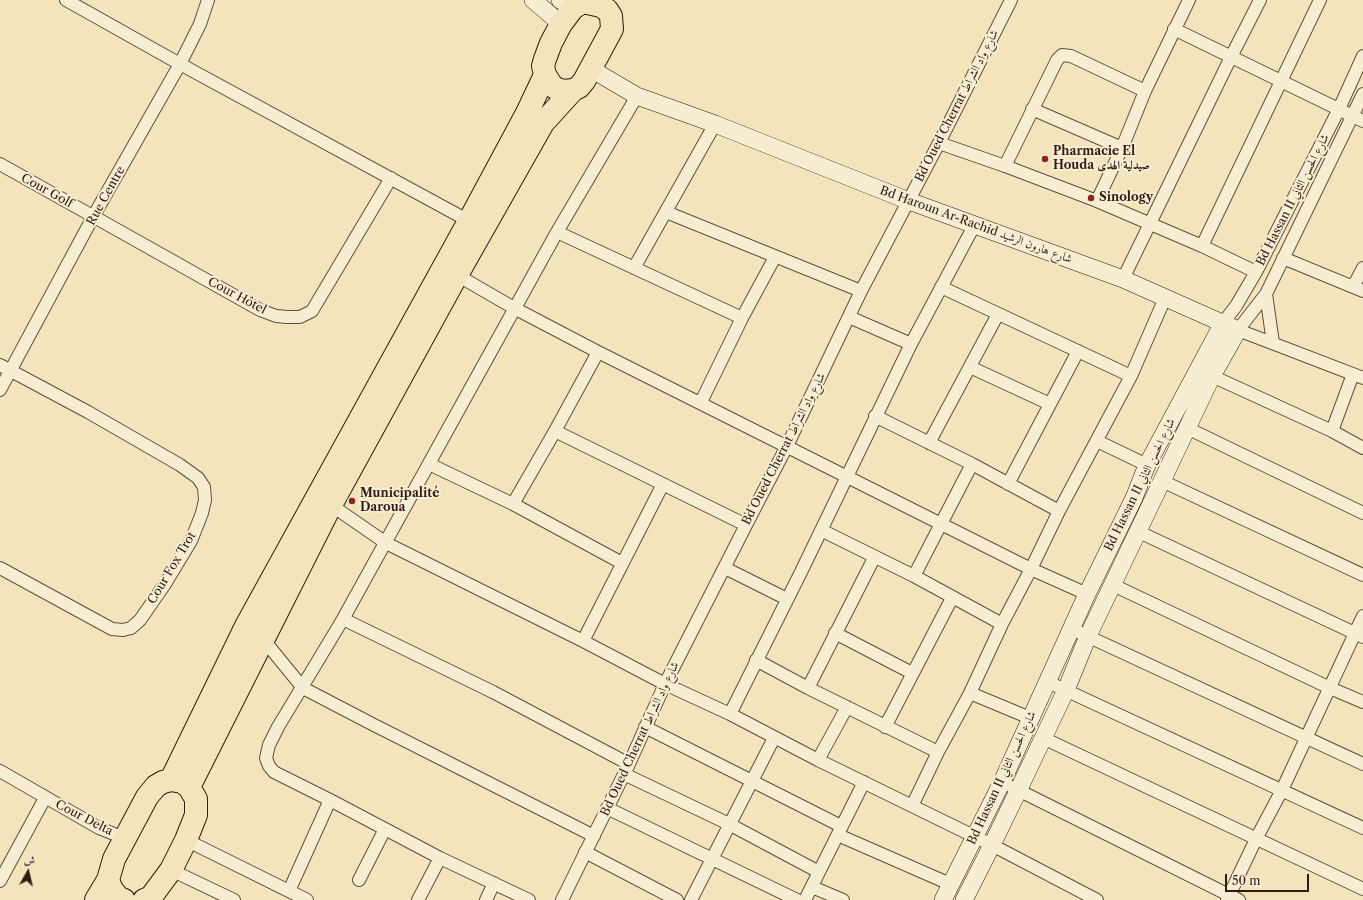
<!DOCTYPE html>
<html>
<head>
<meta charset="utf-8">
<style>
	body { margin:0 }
	#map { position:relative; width:1363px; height:900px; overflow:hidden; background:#f3e4bc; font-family:"Libre Caslon Text",Amiri,serif }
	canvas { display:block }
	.north { position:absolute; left:8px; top:852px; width:40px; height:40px; -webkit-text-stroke:3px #f7edd3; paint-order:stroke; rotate:8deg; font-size:11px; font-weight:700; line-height:16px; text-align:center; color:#311b11 }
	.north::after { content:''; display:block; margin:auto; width:14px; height:18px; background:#311b11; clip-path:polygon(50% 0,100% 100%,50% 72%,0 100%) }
	.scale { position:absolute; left:1225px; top:874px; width:84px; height:18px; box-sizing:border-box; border:2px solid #311b11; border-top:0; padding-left:5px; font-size:12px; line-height:14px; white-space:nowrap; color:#311b11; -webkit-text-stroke:3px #f7edd3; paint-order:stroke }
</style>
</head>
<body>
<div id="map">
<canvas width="1363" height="900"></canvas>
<div class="north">ش</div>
<div class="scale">50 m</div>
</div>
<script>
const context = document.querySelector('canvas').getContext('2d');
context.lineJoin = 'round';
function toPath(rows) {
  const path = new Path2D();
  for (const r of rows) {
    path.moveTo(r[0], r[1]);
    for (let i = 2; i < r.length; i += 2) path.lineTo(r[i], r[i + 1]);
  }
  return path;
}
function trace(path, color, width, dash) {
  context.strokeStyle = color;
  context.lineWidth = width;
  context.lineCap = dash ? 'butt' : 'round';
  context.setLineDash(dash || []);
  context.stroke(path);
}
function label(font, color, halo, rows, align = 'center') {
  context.font = font + ' "Libre Caslon Text",Amiri,serif';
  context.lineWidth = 4;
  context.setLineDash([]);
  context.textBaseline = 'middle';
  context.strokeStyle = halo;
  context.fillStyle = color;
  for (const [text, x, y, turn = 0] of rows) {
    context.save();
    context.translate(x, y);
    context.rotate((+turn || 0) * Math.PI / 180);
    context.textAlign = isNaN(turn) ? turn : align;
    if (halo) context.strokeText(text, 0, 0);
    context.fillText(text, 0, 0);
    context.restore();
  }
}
const street = toPath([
	[66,0,180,64,469,221],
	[1174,29,1363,121],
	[1363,94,1266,294,1238,330,1363,378],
	[1032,109,1122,148],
	[939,143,1005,166,1097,201,1202,246,1256,272],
	[0,164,260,310,276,316,287,317,300,317,312,311,391,178],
	[1005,166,1057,60,1062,55,1071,56,1145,91],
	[1097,201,1122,148,1145,91,1189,0],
	[666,212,861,291],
	[557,232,742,318],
	[1202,246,1320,0],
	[1283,258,1363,291],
	[634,268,715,124],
	[457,275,514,308,598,352,1031,569,1087,594],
	[1123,279,1231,57,1260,0],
	[941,287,1131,376],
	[1353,287,1363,268],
	[1266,294,1273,343],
	[849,317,911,344],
	[1223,323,1236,306,1256,272,1339,109,1363,56],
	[0,365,88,412,180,465,198,478,204,487,205,500,202,513,191,541,165,584,140,620,131,628,123,630,112,629,0,568],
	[970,367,1050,404],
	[1212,376,1332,431,1363,448],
	[0,390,93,217,180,64,200,24,208,0],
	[701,402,742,318,775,257],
	[875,416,972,464,1059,511],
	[1187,428,1363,513],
	[555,431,746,525],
	[1332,431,1353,374],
	[1097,441,1147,465],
	[929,443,998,314],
	[429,464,513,504,622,563],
	[1162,481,1363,575],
	[1008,484,1078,351],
	[513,504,555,431,598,352],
	[331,505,386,543,583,641,665,684,730,714,818,760,992,845,1097,900],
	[821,530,914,576,1002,624],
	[1139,532,1363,637],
	[725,568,787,599],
	[914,576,972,464],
	[1113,585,1330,688,1363,702],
	[343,619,493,692,629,764],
	[1072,629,1363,764],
	[835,633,912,673],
	[263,639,303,688,374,725,594,836],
	[583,641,663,484],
	[756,660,808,688,938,752],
	[1048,682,1363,828],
	[808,688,874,558],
	[970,693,1030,718],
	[730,714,801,572,911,344,975,224],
	[645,727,841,826],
	[885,727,952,598],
	[1043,738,1363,889],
	[818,760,847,707],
	[0,771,99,828,124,838],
	[624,774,729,824,819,872],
	[1012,787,1239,900],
	[912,806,938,752,970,693,1002,624,1031,569,1059,511,1131,376,1165,298],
	[607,808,797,900],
	[838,835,950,884],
	[186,840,307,900],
	[585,852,677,900],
	[171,870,234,900],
	[359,880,385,829],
	[0,881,45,798],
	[812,887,843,900],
	[289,891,330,800],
	[418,900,440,858],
	[486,900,494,883],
	[529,900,440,858,330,800,274,772,269,766,266,758,269,745,278,727,343,619,557,232,637,96],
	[562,900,629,764,665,684,746,525,787,446,861,291,939,143,1011,0],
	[691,900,774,738],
	[805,900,864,782],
	[1227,900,1256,839,1282,790,1363,616]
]);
const secondary = toPath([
	[533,0,561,24],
	[560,0,573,8],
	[591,69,637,96,715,124,909,201,1123,279,1238,330,1212,376,1088,636,1066,690,1018,791,992,845,964,900],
	[943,900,1002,782,1087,594,1134,498,1147,465,1223,323]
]);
const highway = toPath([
	[583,2,601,6,607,10,611,16,612,29,584,81,579,87,573,90,566,91,559,90,552,86,545,75,543,66,545,59,551,43,561,24,573,8,583,2],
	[171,780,246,626,469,221,527,113,545,75],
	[189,787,331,505,457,275,543,123,573,90],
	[108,880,112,890,119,898,124,900],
	[96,900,108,880,114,859,147,797,156,786,163,782,171,780,182,782,189,787,196,799,196,815,186,840,171,870,151,897,144,900]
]);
trace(street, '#624d3c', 14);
trace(secondary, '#311b11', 18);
trace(highway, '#311b11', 24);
trace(street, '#f7edd3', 12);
trace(secondary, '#f7edd3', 17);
trace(highway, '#f3e4bc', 22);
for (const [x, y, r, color] of [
	[1045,159,4,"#8f2418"],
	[1091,198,4,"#8f2418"],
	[352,501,4,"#8f2418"]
]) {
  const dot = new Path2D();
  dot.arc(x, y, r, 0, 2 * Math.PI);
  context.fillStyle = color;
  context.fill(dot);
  trace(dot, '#f7edd3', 1.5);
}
label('12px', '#311b11', '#f7edd3', [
	["Bd Oued Cherrat شارع واد الشراط",957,106,-63],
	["Cour Golf",47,191,29],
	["Rue Centre",106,196,-61],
	["Bd Hassan II شارع الحسن الثاني",1293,200,-63],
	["Bd Haroun Ar-Rachid شارع هارون الرشيد",976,225,20],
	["Cour Hôtel",237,296,28],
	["Bd Oued Cherrat شارع واد الشراط",784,449,-63],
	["Bd Hassan II شارع الحسن الثاني",1140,485,-64],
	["Cour Fox Trot",172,568,-59],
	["Bd Oued Cherrat شارع واد الشراط",640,739,-65],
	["Bd Hassan II شارع الحسن الثاني",1002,778,-65],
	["Cour Delta",84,818,27]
]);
label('bold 12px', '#311b11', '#f7edd3', [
	["Pharmacie El",1053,152],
	["Houda صيدلية الهدى",1053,166],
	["Sinology",1099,198],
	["Municipalité",360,494],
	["Daroua",360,508]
], 'left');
</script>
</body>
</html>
